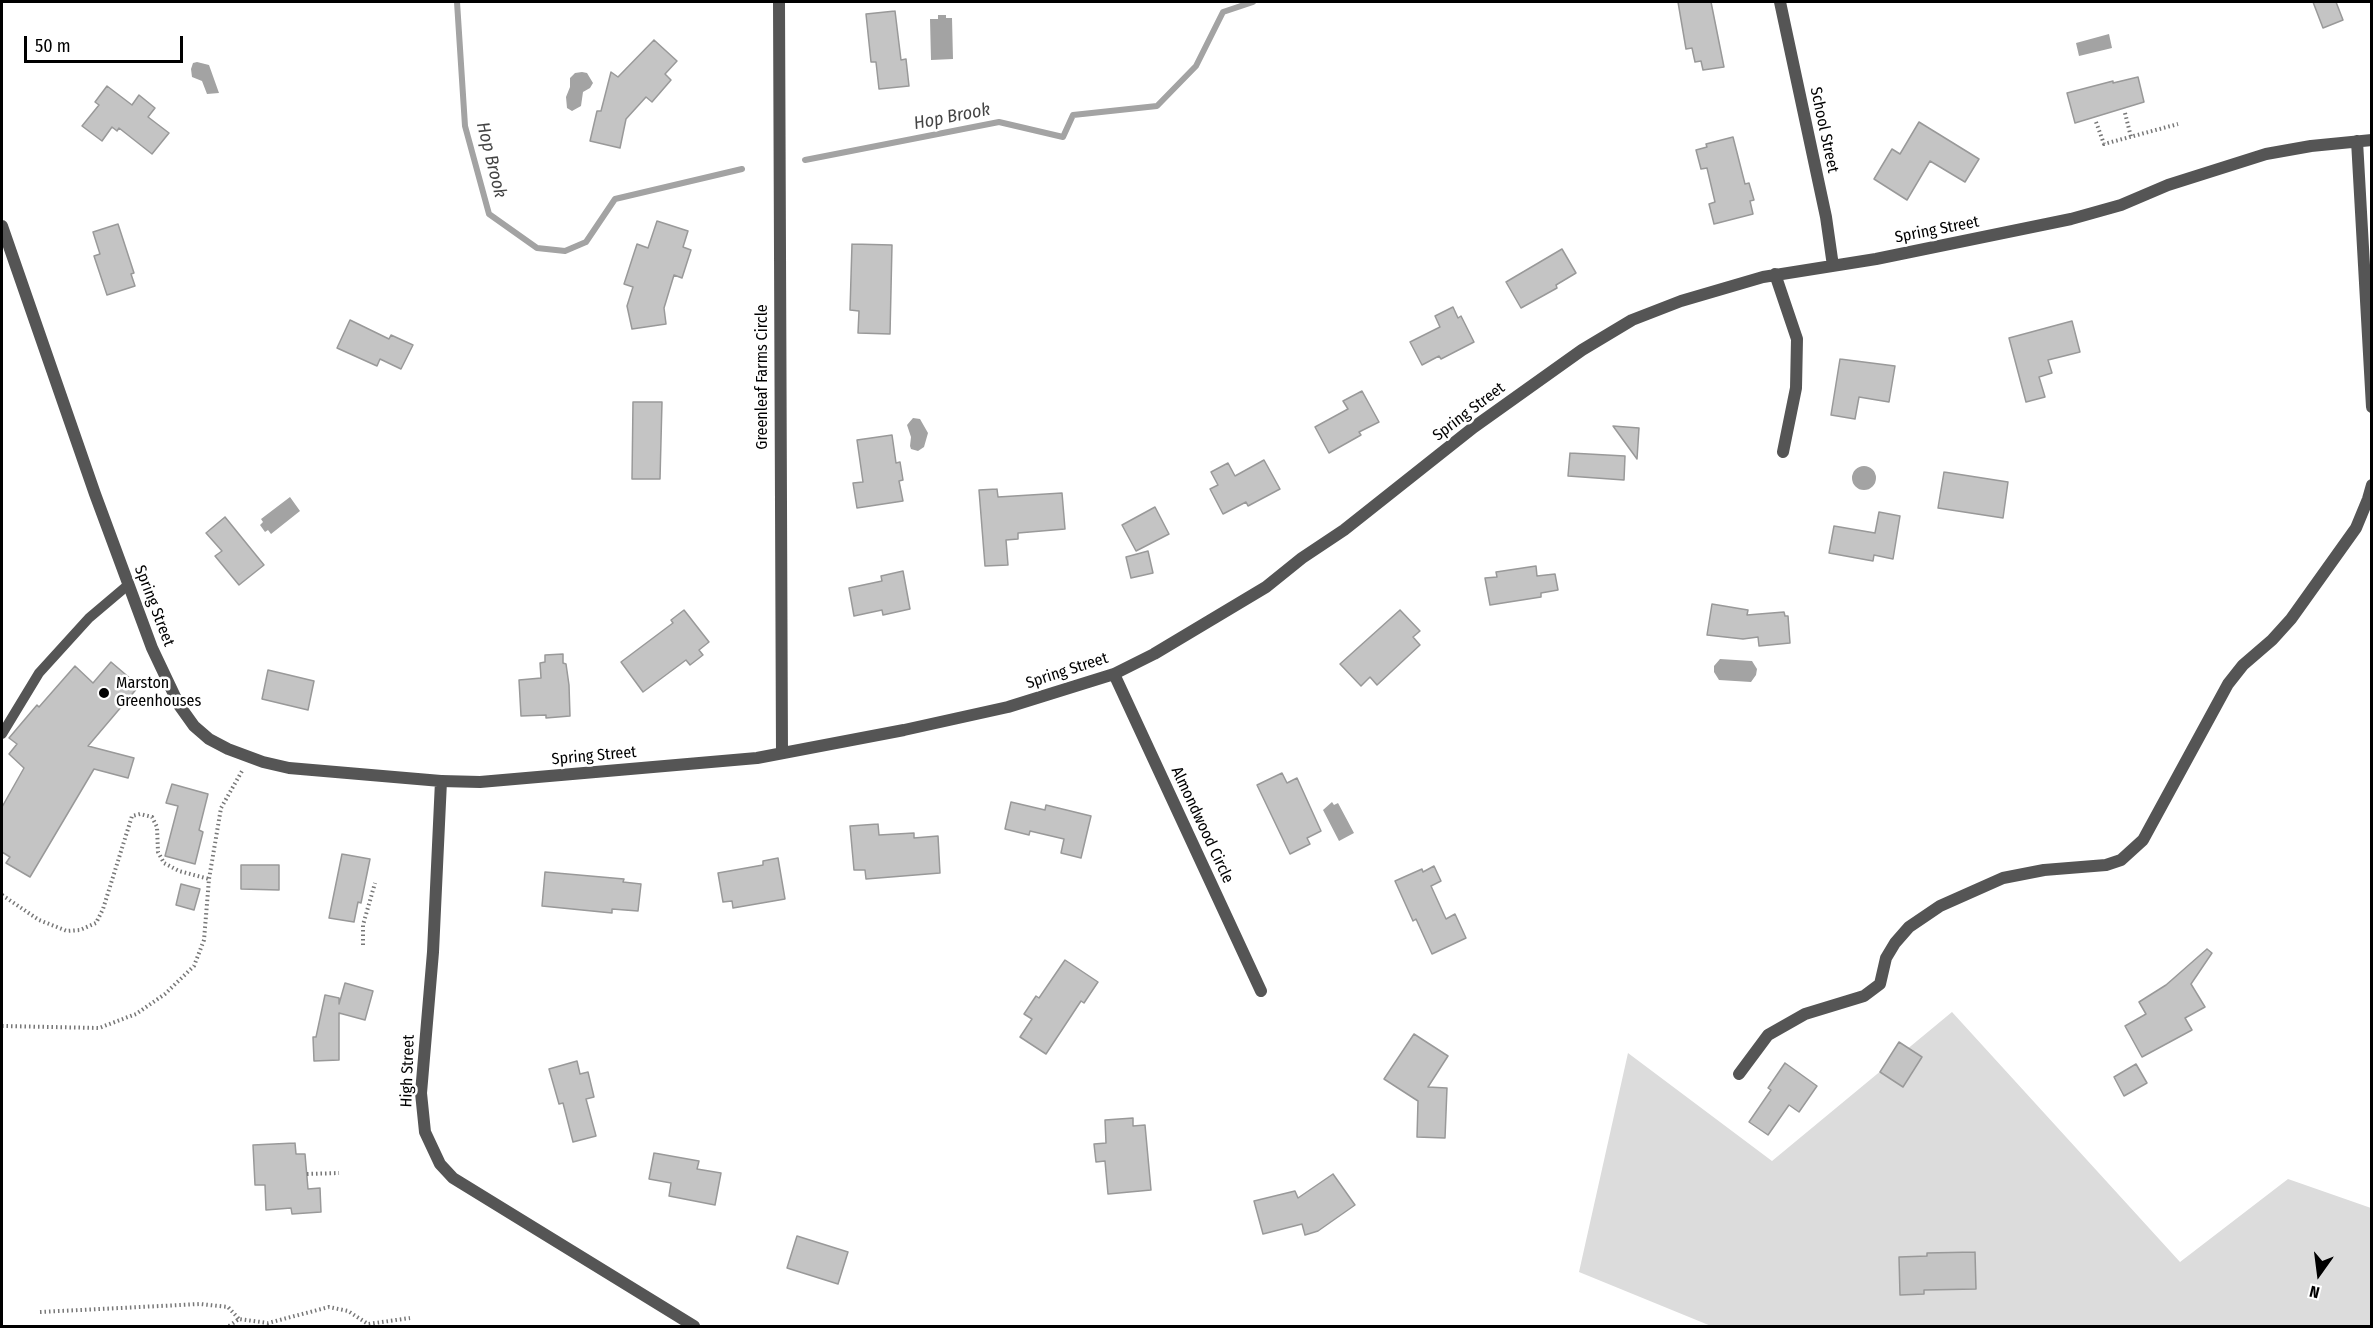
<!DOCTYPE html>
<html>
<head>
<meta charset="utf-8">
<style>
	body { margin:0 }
	#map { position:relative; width:2373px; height:1328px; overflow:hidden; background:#fff; font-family:"Fira Sans Condensed",sans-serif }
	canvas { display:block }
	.frame { position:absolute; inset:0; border:3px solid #000; pointer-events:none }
	.north { position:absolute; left:2289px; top:1244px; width:60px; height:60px; -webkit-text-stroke:4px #fff; paint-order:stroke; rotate:194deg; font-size:16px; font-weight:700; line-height:24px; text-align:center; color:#000 }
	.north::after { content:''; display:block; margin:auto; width:21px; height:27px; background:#000; clip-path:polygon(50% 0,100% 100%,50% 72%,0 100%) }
	.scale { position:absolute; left:24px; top:36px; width:159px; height:27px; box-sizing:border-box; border:3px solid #000; border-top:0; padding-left:8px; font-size:18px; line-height:21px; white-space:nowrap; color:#000; -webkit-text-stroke:4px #fff; paint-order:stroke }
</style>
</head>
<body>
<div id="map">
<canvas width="2373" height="1328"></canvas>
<div class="frame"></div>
<div class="north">N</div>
<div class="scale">50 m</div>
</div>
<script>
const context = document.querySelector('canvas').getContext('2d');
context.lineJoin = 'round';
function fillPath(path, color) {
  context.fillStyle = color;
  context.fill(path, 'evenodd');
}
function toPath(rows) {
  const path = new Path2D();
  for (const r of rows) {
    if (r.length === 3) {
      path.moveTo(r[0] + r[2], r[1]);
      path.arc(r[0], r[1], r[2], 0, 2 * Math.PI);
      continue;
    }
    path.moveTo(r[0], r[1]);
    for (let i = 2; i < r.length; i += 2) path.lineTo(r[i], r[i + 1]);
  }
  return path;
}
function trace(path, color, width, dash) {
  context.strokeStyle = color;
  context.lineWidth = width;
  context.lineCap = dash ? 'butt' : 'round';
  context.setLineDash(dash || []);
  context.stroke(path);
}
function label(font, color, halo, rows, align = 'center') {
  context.font = font + ' "Fira Sans Condensed",sans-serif';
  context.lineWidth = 5;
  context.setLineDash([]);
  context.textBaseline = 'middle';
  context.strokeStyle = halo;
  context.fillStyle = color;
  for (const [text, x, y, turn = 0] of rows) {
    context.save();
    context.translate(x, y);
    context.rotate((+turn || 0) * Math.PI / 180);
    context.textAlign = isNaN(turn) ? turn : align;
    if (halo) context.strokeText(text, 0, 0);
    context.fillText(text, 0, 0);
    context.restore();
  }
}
fillPath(toPath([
	[1952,1012,2180,1262,2288,1179,2371,1208,2371,1326,1711,1326,1579,1272,1628,1053,1772,1161]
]), '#dcdcdc');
fillPath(toPath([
	[938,15,946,15,946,18,952,18,953,59,931,60,930,19,938,19],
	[2109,34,2112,48,2079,56,2076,43],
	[197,62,209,65,219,93,207,94,202,81,192,77,191,69,193,63],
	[582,72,587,73,593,83,590,88,583,92,581,106,572,111,567,108,566,97,570,87,570,78,575,73],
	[913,418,920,419,928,433,924,447,918,451,911,449,910,446,911,437,907,425],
	[1864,478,12],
	[290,497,300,511,271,534,268,530,265,532,260,525,263,522,261,519],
	[1720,659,1752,661,1757,669,1756,675,1751,682,1719,680,1714,672,1714,666],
	[1332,802,1334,805,1338,803,1354,833,1339,841,1323,810]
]), '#a3a3a3');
trace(toPath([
	[457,2,465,126,489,214,537,248,565,251,586,242,615,199,742,169],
	[805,160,999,122,1063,137,1073,115,1157,106,1196,66,1223,12,1253,2]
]), '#a3a3a3', 6);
const building = toPath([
	[1678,2,1711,2,1724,67,1703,70,1701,61,1695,62,1692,48,1686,49,1678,2],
	[2313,2,2336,2,2343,20,2323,28,2313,2],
	[895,11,901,60,906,59,909,86,879,89,876,62,871,62,866,14,895,11],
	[654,40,677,61,665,74,671,80,652,102,646,97,626,119,620,148,590,141,597,111,601,111,611,72,618,77,654,40],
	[2138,77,2144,102,2075,123,2067,93,2113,81,2113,83,2138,77],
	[107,86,132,105,139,95,155,108,148,117,169,133,152,154,119,128,117,131,112,127,102,141,82,126,99,105,95,102,107,86],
	[1919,122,1979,159,1965,182,1930,161,1907,200,1874,179,1892,149,1900,154,1919,122],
	[1733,137,1745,184,1749,183,1754,200,1750,201,1753,214,1714,224,1709,204,1715,202,1707,168,1701,169,1696,150,1707,147,1706,144,1733,137],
	[657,221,688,231,683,247,691,250,682,278,674,275,664,308,666,324,632,329,627,306,633,287,624,284,637,244,648,248,657,221],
	[118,224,134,273,131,274,135,286,107,295,94,256,100,254,93,232,118,224],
	[852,244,892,245,890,334,858,333,859,311,850,310,852,244],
	[1562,249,1576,273,1556,285,1557,288,1521,308,1506,282,1562,249],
	[1453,307,1458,318,1461,316,1474,342,1441,359,1439,356,1422,365,1410,342,1440,327,1435,316,1453,307],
	[350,320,389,339,391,335,413,345,401,369,380,359,377,366,337,348,350,320],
	[2072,321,2080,352,2048,360,2052,373,2039,377,2045,397,2026,402,2009,338,2072,321],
	[1840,359,1895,366,1889,402,1859,397,1855,419,1831,415,1840,359],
	[1362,391,1379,422,1359,432,1361,435,1329,453,1315,427,1348,409,1343,401,1362,391],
	[633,402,662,402,660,479,632,479,633,402],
	[1613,426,1639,428,1637,459,1613,426],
	[892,435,896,463,900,462,903,480,899,481,903,501,857,508,853,483,863,482,857,440,892,435],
	[1570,453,1625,456,1624,480,1568,476,1570,453],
	[1264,460,1280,489,1248,506,1246,502,1223,514,1210,489,1218,485,1211,472,1228,463,1235,476,1264,460],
	[1944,472,2008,482,2003,518,1938,508,1944,472],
	[997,489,998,497,1062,493,1065,529,1018,533,1018,539,1006,540,1008,565,985,566,979,490,997,489],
	[1155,507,1169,534,1136,551,1122,525,1155,507],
	[1879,512,1900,516,1893,559,1874,555,1873,561,1829,553,1834,526,1875,533,1879,512],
	[225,517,264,565,239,585,215,556,222,551,206,533,225,517],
	[1148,551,1153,573,1131,578,1126,557,1148,551],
	[1536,566,1537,576,1555,574,1558,590,1541,593,1541,597,1490,605,1485,578,1497,577,1496,572,1536,566],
	[903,571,910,609,883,615,882,610,854,616,849,588,882,581,881,576,903,571],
	[1712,604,1748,610,1747,615,1784,612,1785,616,1788,616,1790,643,1759,646,1758,637,1743,639,1707,635,1712,604],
	[684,610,709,642,699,650,703,655,690,665,686,660,643,692,621,662,673,623,671,620,684,610],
	[1400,610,1420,631,1413,637,1420,645,1377,685,1370,677,1361,686,1340,664,1400,610],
	[563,654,563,663,566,664,569,685,570,716,546,718,546,715,521,716,519,680,541,678,540,663,545,662,545,655,563,654],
	[111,662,139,686,88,746,134,758,128,778,94,769,30,877,6,863,10,857,2,852,2,807,24,768,9,754,17,744,9,738,37,705,39,707,75,666,93,683,111,662],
	[268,670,314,681,308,710,262,699,268,670],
	[1282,773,1287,783,1297,778,1321,831,1307,838,1310,844,1290,854,1257,785,1282,773],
	[172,784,208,794,199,830,203,832,195,864,165,856,178,806,166,803,172,784],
	[1011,802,1045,810,1046,805,1091,816,1081,858,1061,853,1064,839,1030,831,1029,835,1005,829,1011,802],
	[878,824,879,835,914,833,914,838,938,836,940,873,866,879,865,870,854,870,850,826,878,824],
	[342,854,370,859,361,903,358,902,354,922,329,918,342,854],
	[778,858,785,899,733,908,732,901,723,902,718,873,763,865,763,861,778,858],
	[241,865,279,865,279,890,241,889,241,865],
	[1434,866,1441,881,1431,886,1446,919,1455,914,1466,938,1432,954,1416,919,1413,921,1395,881,1422,869,1423,872,1434,866],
	[545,872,624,879,623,882,641,884,638,911,612,909,612,913,542,906,545,872],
	[181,884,200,889,194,910,176,905,181,884],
	[2207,949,2212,953,2191,984,2205,1007,2185,1018,2192,1030,2142,1057,2125,1026,2146,1014,2139,1002,2166,985,2207,949],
	[1065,960,1098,982,1084,1003,1081,1001,1046,1054,1020,1037,1032,1019,1024,1014,1036,996,1039,998,1065,960],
	[345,983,373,991,365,1020,339,1013,339,1060,314,1061,313,1037,316,1037,325,995,339,998,339,1004,345,983],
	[1414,1034,1448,1056,1428,1087,1447,1088,1445,1138,1417,1137,1418,1101,1384,1079,1414,1034],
	[1899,1042,1922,1057,1903,1087,1880,1072,1899,1042],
	[577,1061,580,1074,588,1072,594,1097,586,1099,596,1136,573,1142,563,1103,559,1104,549,1069,577,1061],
	[1785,1063,1817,1086,1799,1112,1789,1105,1768,1135,1749,1122,1771,1090,1768,1088,1785,1063],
	[2136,1064,2147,1083,2124,1096,2114,1077,2136,1064],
	[1133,1118,1133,1126,1145,1125,1151,1190,1108,1194,1105,1161,1096,1162,1094,1144,1106,1143,1105,1120,1133,1118],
	[295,1143,296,1154,305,1154,308,1189,320,1188,321,1212,292,1214,291,1208,266,1210,265,1185,255,1185,253,1145,295,1143],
	[654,1153,699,1161,697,1169,721,1173,715,1205,669,1196,671,1183,649,1179,654,1153],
	[1333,1174,1355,1205,1318,1231,1305,1235,1302,1224,1263,1234,1254,1201,1295,1191,1298,1198,1333,1174],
	[797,1236,848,1252,838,1284,787,1268,797,1236],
	[1975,1252,1976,1289,1924,1290,1924,1294,1900,1295,1899,1257,1927,1256,1927,1253,1975,1252]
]);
fillPath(building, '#c4c4c4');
trace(building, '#999', 1.5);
trace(toPath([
	[2125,113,2131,137],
	[2096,122,2104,144,2178,124],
	[2,895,39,920,67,931,80,930,96,923,103,909,132,816,140,814,152,817,157,827,158,852,164,863,179,871,209,879],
	[363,945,363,925,375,883],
	[2,1026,99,1028,136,1014,165,994,194,966,204,940,209,879,221,808,242,771],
	[307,1174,339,1173],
	[40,1312,200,1304,228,1307,239,1319],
	[229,1326,239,1319,268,1323,329,1307,348,1311,368,1324,410,1318]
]), '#777', 4, [1.5, 3]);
trace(toPath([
	[2,734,39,673,89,618,128,585]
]), '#555', 10);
trace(toPath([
	[779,2,782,753],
	[1780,2,1826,217,1833,266],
	[2357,141,2372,407],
	[1775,274,1797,339,1796,388,1783,452],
	[1114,674,1261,991],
	[441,781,480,782,757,758,904,730,1008,707,1114,674,1154,654,1266,587,1302,558,1344,530,1474,427,1582,350,1632,320,1681,301,1763,277,1876,259,2071,219,2121,205,2168,185,2266,154,2311,146,2372,140],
	[1739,1074,1768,1035,1805,1014,1864,996,1880,984,1886,958,1895,943,1909,927,1940,906,2003,878,2044,870,2106,865,2121,860,2143,840,2228,684,2243,665,2272,640,2291,619,2356,528,2368,499,2372,485]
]), '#555', 12);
trace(toPath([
	[2,226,95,494,152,648,179,705,194,726,209,739,228,749,263,762,289,768,441,781,433,952,421,1093,425,1132,440,1164,453,1178,694,1326]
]), '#555', 12);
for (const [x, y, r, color] of [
	[104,693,6,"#000"]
]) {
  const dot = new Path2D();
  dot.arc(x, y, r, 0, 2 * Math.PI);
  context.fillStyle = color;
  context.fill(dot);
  trace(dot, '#fff', 2);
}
label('16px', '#000', '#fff', [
	["School Street",1824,130,78],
	["Spring Street",1937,230,-11],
	["Greenleaf Farms Circle",763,377,-90],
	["Spring Street",1469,412,-37],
	["Spring Street",154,606,69],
	["Spring Street",1067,671,-18],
	["Spring Street",594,756,-5],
	["Almondwood Circle",1202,825,65],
	["High Street",408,1071,-88]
]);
label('16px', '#000', '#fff', [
	["Marston",116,684],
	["Greenhouses",116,702]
], 'left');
label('italic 18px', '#444', '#fff', [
	["Hop Brook",952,117,-11],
	["Hop Brook",491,160,76]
]);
</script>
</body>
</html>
